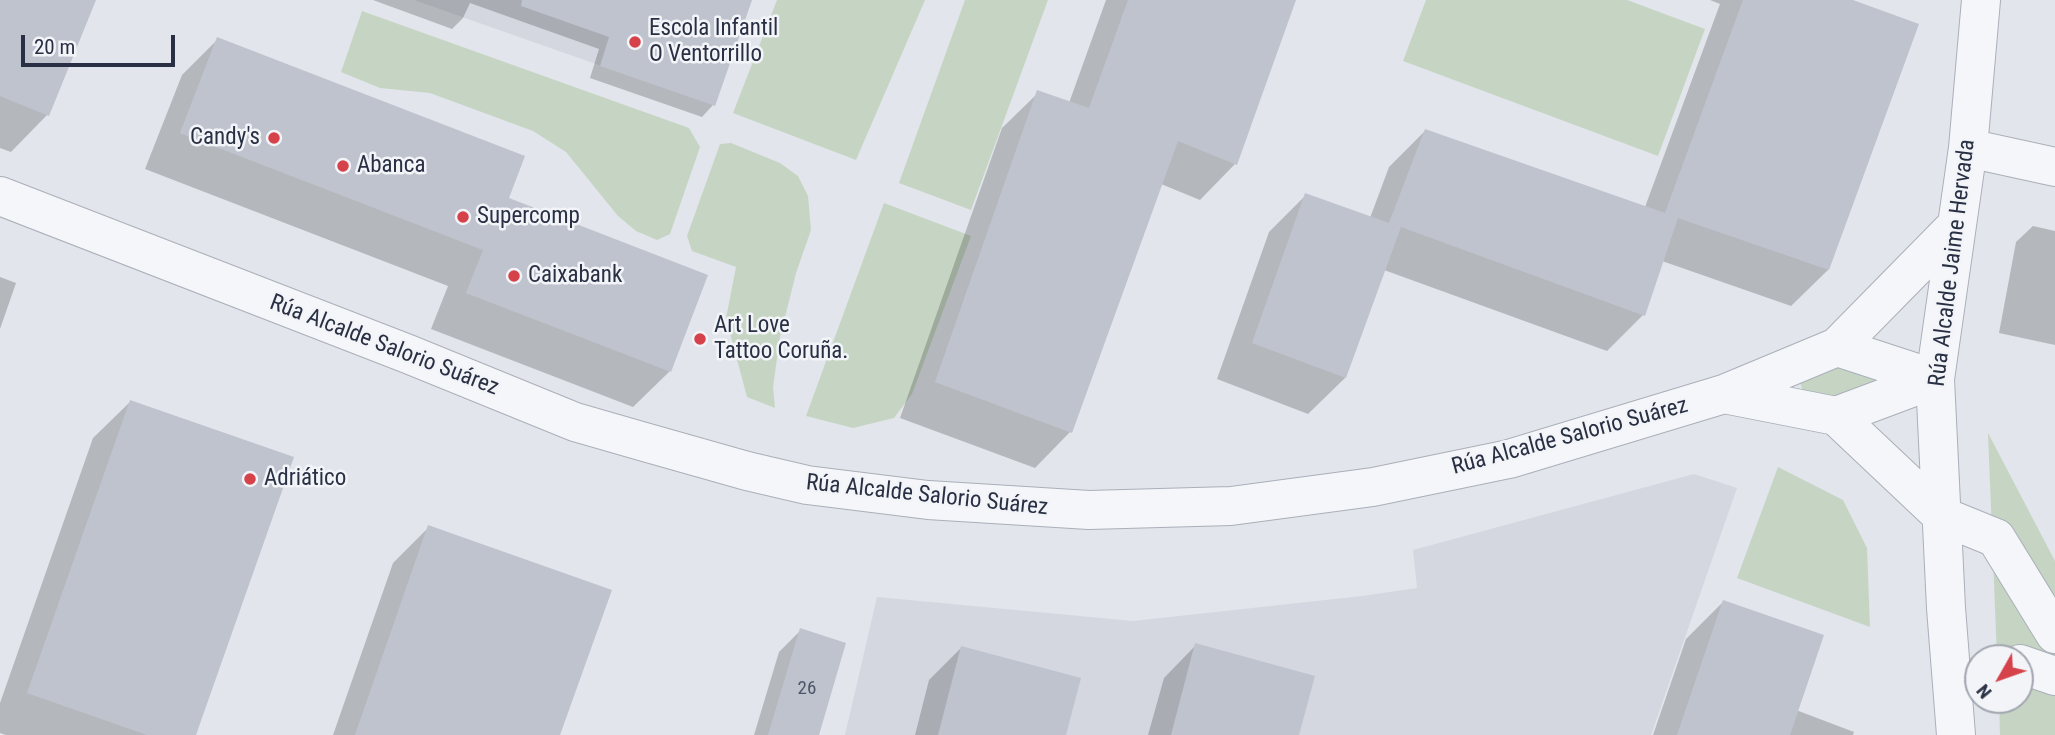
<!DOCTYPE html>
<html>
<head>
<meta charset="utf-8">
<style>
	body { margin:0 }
	#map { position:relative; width:2055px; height:735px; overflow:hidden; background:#e2e5eb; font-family:"Roboto Condensed",sans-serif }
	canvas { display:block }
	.north { position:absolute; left:1964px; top:644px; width:70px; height:70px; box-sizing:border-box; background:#f2f4f8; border:2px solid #a2a6b0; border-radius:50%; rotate:230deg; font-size:19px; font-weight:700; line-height:28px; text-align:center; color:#293044 }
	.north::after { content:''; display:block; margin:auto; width:24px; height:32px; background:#d54249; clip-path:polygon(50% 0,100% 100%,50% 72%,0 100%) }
	.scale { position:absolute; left:21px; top:35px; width:154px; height:32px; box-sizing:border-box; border:4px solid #293044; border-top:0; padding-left:9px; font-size:21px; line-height:24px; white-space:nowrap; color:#293044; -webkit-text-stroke:5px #f2f4f8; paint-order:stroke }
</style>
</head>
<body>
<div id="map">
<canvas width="2055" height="735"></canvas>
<div class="north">N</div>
<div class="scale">20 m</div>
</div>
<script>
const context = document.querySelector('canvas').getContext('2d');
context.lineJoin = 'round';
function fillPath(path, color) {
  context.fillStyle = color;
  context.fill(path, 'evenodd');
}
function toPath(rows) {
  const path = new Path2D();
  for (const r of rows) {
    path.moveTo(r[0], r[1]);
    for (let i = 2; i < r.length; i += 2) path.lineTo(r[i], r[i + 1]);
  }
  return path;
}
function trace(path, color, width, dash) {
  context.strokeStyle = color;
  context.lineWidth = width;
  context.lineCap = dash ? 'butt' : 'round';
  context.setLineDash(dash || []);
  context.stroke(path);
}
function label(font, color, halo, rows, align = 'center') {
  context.font = font + ' "Roboto Condensed",sans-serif';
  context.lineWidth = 5;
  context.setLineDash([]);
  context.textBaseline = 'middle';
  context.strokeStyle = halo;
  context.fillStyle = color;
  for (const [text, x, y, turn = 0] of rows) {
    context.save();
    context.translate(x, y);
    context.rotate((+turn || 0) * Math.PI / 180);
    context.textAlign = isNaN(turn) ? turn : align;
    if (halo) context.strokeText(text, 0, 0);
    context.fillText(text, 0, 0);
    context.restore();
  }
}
fillPath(toPath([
	[414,0,752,0,715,106],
	[1694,474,1737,488,1651,735,845,735,877,597,1133,621,1362,596,1417,588,1413,550]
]), '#d4d7e0');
fillPath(toPath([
	[777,0,925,0,856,160,733,113],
	[965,0,1048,0,971,210,899,183],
	[1426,0,1627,0,1705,29,1658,156,1403,61],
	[362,11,689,128,700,147,670,234,657,240,636,231,618,216,566,152,533,131,430,93,380,88,341,72],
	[731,143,780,163,798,176,808,196,811,230,796,273,780,337,773,387,775,408,747,397,726,318,736,267,692,251,687,236,720,144],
	[884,203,971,236,912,394,894,418,853,428,806,416],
	[1834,365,1890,378,1839,402,1804,396,1799,378],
	[1988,433,2055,561,2055,735,2000,735,1999,700,2020,700,2020,658,1997,658],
	[1778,467,1843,500,1867,548,1870,627,1737,578]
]), '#c6d5c3');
fillPath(toPath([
	[0,0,94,0,47,115,11,152,0,148],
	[373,0,750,0,713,105,702,117,590,78,599,49,470,3,463,18,452,29],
	[1106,0,1295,0,1235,164,1200,200,1161,184,1070,432,1035,468,900,418,1002,128,1038,93,1069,103],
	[1710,0,1848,0,1828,270,1791,306,1662,261,1643,315,1607,351,1384,270,1345,378,1308,414,1217,379,1269,232,1306,195,1370,218,1389,167,1425,131,1645,207,1720,4],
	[218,39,506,199,706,276,669,372,633,407,431,329,448,286,145,169,182,75],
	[2033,226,2055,231,2055,345,1999,333,2016,242],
	[0,277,16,283,0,329],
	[130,402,194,735,6,735,0,733,0,703,93,438],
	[429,527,558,735,333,735,393,563],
	[1723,602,1796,710,1854,732,1853,735,1653,735,1686,639],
	[801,630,817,735,754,735,779,652],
	[1196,645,1297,735,1148,735,1164,678],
	[961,648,1064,735,915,735,929,680]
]), '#0003');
fillPath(toPath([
	[0,0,96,0,49,116,0,96],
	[522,0,752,0,715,106,600,66,609,37,521,6],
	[1128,0,1296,0,1237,165,1178,141,1072,433,935,382,1037,90,1089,108],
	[1743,0,1853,0,1919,24,1829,270,1678,218,1645,316,1401,227,1346,378,1252,343,1305,193,1389,223,1425,129,1665,213],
	[217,37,525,156,509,198,708,275,671,372,466,293,483,250,180,133],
	[130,400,294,457,196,735,147,735,27,693],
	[428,525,612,590,560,735,355,735],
	[1723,600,1824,635,1790,735,1677,735],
	[800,628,846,643,819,735,768,735],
	[1195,643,1315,676,1299,735,1171,735],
	[961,646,1081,678,1066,735,938,735]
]), '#bfc3ce');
const street = toPath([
	[1968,148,2055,167],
	[0,196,408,354,575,422,641,441,747,471,807,485,928,500,1089,510,1231,506,1373,487,1509,459,1724,394,1837,347,1957,225],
	[1837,347,1935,379],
	[1724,394,1836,416,1942,516,1996,538,2055,634],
	[1836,416,1935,379],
	[2020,664,2055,676],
	[1956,735,1946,608,1935,379,1968,148,1981,0]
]);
trace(street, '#aaafb9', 40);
trace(street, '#f5f6f9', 38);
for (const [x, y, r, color] of [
	[635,42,7,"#d54249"],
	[274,138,7,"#d54249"],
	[343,166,7,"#d54249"],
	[463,217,7,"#d54249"],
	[514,276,7,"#d54249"],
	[700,339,7,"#d54249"],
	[250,479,7,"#d54249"]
]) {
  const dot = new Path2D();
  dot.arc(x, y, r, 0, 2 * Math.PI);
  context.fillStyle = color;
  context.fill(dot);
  trace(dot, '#f2f4f8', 2.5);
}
label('19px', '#4e5566', null, [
	["26",807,689]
]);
label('23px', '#293044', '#f2f4f8', [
	["Escola Infantil",649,29],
	["O Ventorrillo",649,55],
	["Candy's",260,138,"right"],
	["Abanca",357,166],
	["Supercomp",477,217],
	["Caixabank",528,276],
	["Art Love",714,326],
	["Tattoo Coruña.",714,352],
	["Adriático",264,479]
], 'left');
label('23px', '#293044', '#f2f4f8', [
	["Rúa Alcalde Jaime Hervada",1953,263,-83],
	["Rúa Alcalde Salorio Suárez",384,346,21],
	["Rúa Alcalde Salorio Suárez",1570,437,-15],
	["Rúa Alcalde Salorio Suárez",927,496,6]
]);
</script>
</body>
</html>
